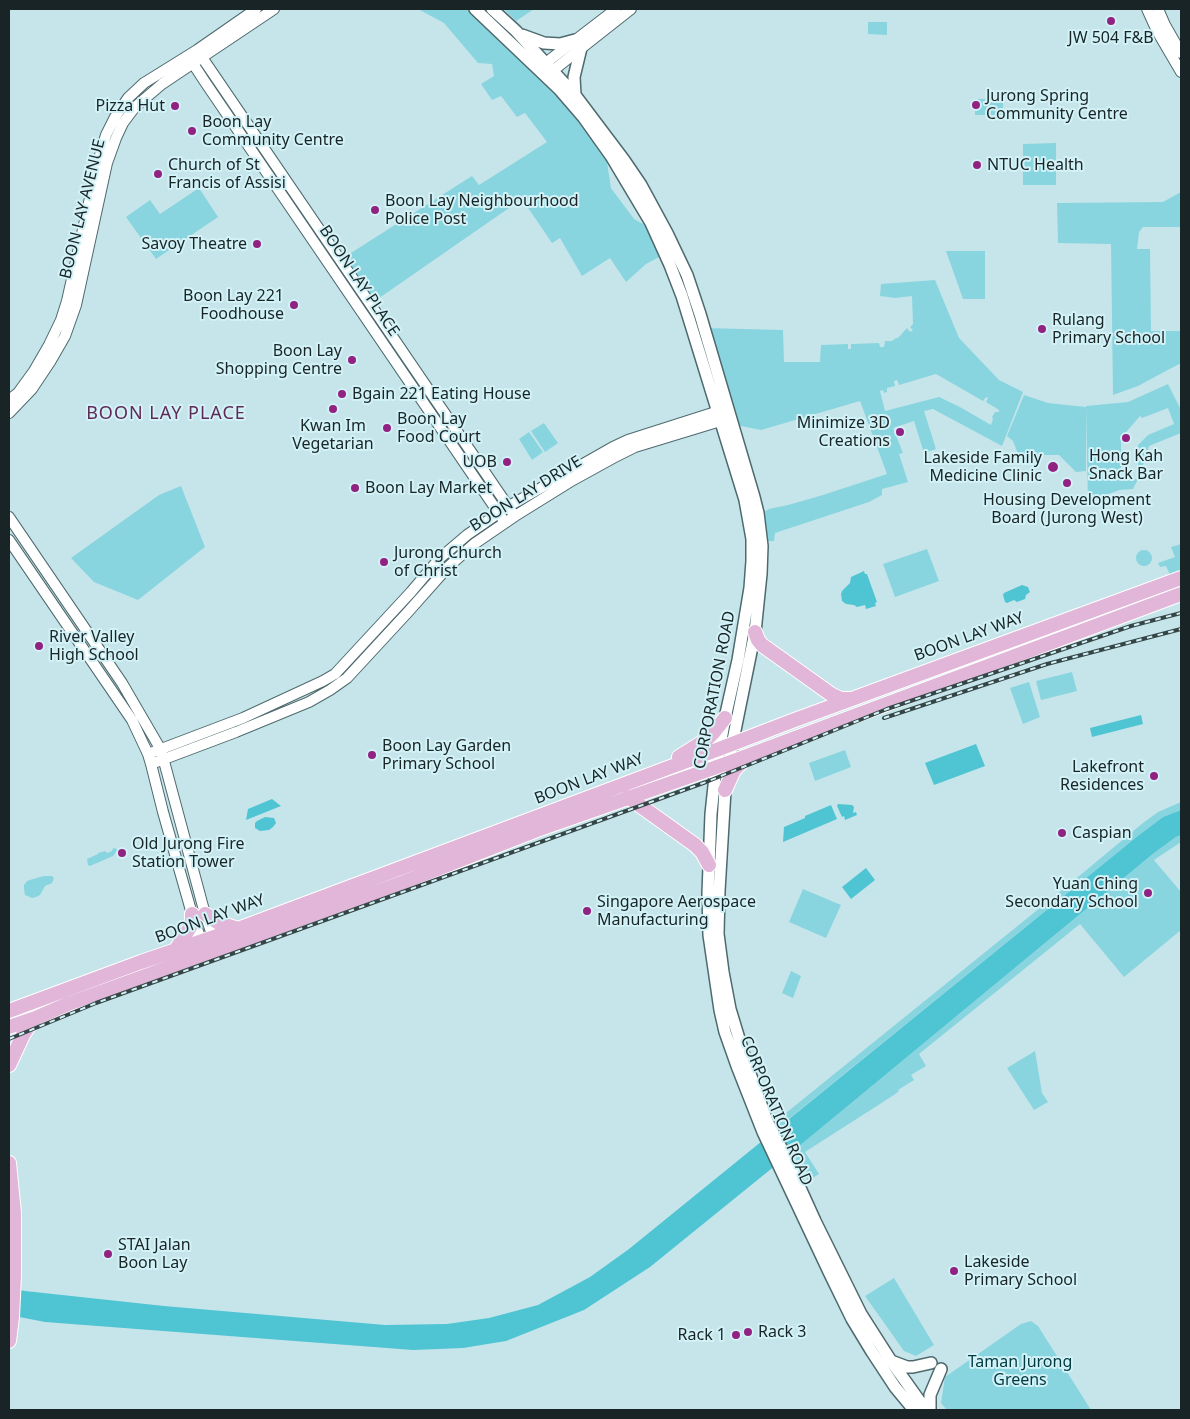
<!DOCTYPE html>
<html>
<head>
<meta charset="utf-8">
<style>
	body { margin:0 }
	#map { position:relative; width:1190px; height:1419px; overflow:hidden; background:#c6e5ea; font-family:"Noto Sans",sans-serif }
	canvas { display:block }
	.frame { position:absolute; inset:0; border:10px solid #182425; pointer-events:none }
</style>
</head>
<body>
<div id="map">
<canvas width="1190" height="1419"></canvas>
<div class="frame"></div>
</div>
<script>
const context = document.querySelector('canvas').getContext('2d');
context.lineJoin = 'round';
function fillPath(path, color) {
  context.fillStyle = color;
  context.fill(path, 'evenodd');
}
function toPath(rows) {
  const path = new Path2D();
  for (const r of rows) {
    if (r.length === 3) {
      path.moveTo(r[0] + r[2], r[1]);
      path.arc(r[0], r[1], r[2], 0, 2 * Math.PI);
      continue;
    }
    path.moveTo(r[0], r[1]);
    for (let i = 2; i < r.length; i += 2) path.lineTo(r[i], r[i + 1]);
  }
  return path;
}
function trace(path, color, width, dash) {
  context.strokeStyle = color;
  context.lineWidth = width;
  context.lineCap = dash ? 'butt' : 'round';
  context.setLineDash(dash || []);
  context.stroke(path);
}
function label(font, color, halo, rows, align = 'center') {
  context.font = font + ' "Noto Sans",sans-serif';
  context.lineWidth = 4;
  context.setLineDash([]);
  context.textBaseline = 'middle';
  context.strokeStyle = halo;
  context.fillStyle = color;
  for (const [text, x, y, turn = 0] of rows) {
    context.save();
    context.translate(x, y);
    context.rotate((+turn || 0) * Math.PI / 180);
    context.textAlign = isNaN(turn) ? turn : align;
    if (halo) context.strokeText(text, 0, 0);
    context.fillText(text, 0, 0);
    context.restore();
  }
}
fillPath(toPath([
	[418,9,467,9,552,88,593,137,606,156,611,188,634,219,647,226,663,255,646,264,626,282,610,258,582,276,560,238,552,243,522,199,372,303,343,258,472,176,479,185,547,142,525,113,517,117,501,96,492,100,481,84,494,76,492,64,478,63,444,23],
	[504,9,534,9,516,21],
	[868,22,887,22,887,35,868,34],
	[975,99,1003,99,1003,115,975,115],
	[1056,143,1056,185,1023,185,1023,144],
	[199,188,218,217,156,259,126,217,150,200,160,214],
	[1181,192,1181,227,1143,227,1139,232,1137,249,1150,249,1151,331,1181,331,1181,363,1138,386,1113,395,1111,244,1058,243,1057,203,1163,202],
	[946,251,985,251,985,299,963,299],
	[935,280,959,338,999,380,1023,392,1002,446,933,409,924,411,936,449,924,453,914,421,893,428,903,453,899,454,908,482,882,489,882,495,869,502,775,533,774,541,767,541,764,512,769,509,788,505,823,495,887,474,860,401,761,430,741,426,732,426,705,328,783,330,784,362,820,362,821,345,848,344,848,349,851,349,851,344,879,343,880,347,884,347,885,341,892,341,896,338,898,338,907,328,910,332,913,330,910,327,913,324,912,296,895,298,880,296,881,284],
	[936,374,983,401,986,397,988,398,986,402,999,410,999,412,995,412,992,417,993,419,991,425,960,407,939,397,885,411,880,391,883,390,884,393,887,392,887,388,895,386,894,381,897,380,899,385],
	[1168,384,1181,410,1181,433,1149,446,1142,468,1138,468,1138,445,1148,435,1174,424,1168,408,1142,418,1140,416,1121,438,1121,471,1120,472,1120,479,1138,479,1133,489,1119,490,1088,502,1086,406,1128,402],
	[1024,395,1048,403,1086,407,1086,471,1076,472,1059,455,1041,455,1041,458,1018,454,1013,441,1007,436],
	[544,423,558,443,545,452,531,431],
	[529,432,543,452,532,460,519,439],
	[181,486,205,547,138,600,94,582,71,558,159,495],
	[1181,544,1181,572,1170,575,1166,566,1160,567,1158,563,1175,557,1171,547],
	[927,549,939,581,895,597,883,564],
	[1144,558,8],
	[1072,672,1077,691,1041,700,1036,681],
	[1029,682,1040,717,1023,724,1010,688],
	[845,750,851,767,815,781,809,763],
	[1181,802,1181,810,1163,817,1139,835,780,1126,776,1121,1072,882,1143,823,1158,812],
	[1181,835,1181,842,1154,860,1181,892,1181,930,1124,977,1080,924,919,1054,926,1066,911,1075,914,1080,898,1090,899,1091,894,1095,805,1152,819,1174,808,1181,792,1152,1154,853,1176,837],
	[113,848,117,849,117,851,113,856,90,866,88,865,87,859,98,854,98,853,105,851,107,853,112,851],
	[44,876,52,876,54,878,52,883,45,886,40,895,36,897,32,898,25,895,24,889,24,885,27,881,33,879],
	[803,889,841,905,826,938,789,922],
	[791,971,801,976,793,998,782,993],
	[1035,1051,1042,1093,1048,1102,1034,1110,1007,1068],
	[894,1278,934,1345,916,1356,904,1351,865,1296],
	[1031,1321,1038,1326,1091,1410,947,1410,941,1403,945,1377,1021,1324]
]), '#89d5df');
fillPath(toPath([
	[864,571,865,574,867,574,877,602,875,603,876,606,866,609,865,605,857,607,854,605,846,604,842,601,841,594,842,591,850,583,851,577],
	[1022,585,1028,587,1030,592,1026,595,1025,599,1017,602,1014,600,1007,603,1005,602,1003,595,1004,593],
	[1141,715,1143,724,1092,737,1090,728],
	[976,744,985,766,934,785,925,763],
	[272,799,281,806,246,820,248,809],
	[838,804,852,805,854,807,853,813,856,812,857,815,845,820,844,816,842,817,837,806],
	[831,805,837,819,783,842,784,827,805,818,805,816],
	[1181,810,1181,835,1176,837,1154,853,792,1152,650,1267,584,1310,506,1341,463,1348,413,1350,45,1322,9,1315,9,1288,25,1291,164,1306,385,1325,447,1324,489,1318,538,1305,590,1277,629,1249,1139,835,1163,817],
	[265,817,274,818,276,823,273,827,269,830,260,831,255,828,255,823,257,821],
	[866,868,875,880,851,899,842,887]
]), '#4fc4d3');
const tertiary = toPath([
	[1147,9,1157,31,1181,72],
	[1158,9,1165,25,1181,53],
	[197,50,512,512],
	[188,56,205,82,502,518],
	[539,68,616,9],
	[546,76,631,9],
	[9,400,18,393,34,371,49,345,61,320,67,301,98,162,106,135,115,117,128,98,144,83,197,50,256,9],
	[9,413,32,389,50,362,65,336,76,305,107,163,116,138,123,123,135,107,162,84,274,9],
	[9,517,122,683,161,750,205,914,215,943],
	[9,540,132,720,148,754,151,764,163,812,192,914,203,946],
	[148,754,243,718,323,681,335,674,411,592,440,558,467,535,509,506,613,447,628,440,725,409],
	[151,764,236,732,309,702,330,690,347,678,408,612,448,567,474,544,515,516,573,480,613,458,635,447,727,419]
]);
const secondary = toPath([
	[475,9,559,89,584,118,611,156,651,223,670,265,682,296,745,500,752,539,752,561,750,588,738,660,725,718,716,767,711,814,708,893,709,935,720,1010,725,1032,737,1066,763,1132,830,1274,852,1319,872,1352,895,1387,914,1410],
	[492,9,516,31,575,95,624,160,641,185,667,233,687,275,700,314,754,497,758,513,762,546,761,574,755,632,732,745,725,790,719,891,718,934,723,972,730,1009,747,1065,767,1121,786,1157,815,1221,861,1314,891,1361,926,1410],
	[522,35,544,43,560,44,575,40],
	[575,95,574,77,581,48],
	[891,1361,907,1367,913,1367,931,1363],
	[930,1410,930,1395,941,1369]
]);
const primary = toPath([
	[755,632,758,640,762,645,832,695,841,699,850,699],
	[679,757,706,740,714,732,725,718],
	[725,790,734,770,745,759],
	[628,797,695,845,702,852,709,865],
	[205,914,219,923,238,929],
	[175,951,192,924,192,914],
	[9,1011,141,962,238,929,665,769,719,749,792,721,1181,578],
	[9,1027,38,1017,68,1004,404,882,537,830,728,763,1181,594],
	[9,1065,23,1035,28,1027,36,1019],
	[9,1163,14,1213,14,1276,12,1317,9,1341]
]);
trace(tertiary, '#4e6a6e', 12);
trace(secondary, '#4e6a6e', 14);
trace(primary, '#fff', 16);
trace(tertiary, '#fff', 10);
trace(secondary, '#fff', 11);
trace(primary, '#e1b6d8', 14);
const rail = toPath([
	[884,718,1047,664,1181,629],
	[9,1039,96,1003,706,782,887,709,1131,626,1181,613]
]);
trace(rail, '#364647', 4);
trace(rail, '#d2f2f7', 2, [5.5]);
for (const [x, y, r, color] of [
	[1111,21,5,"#922282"],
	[976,105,5,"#922282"],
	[175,106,5,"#922282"],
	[192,131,5,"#922282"],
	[977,165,5,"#922282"],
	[158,174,5,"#922282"],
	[375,210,5,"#922282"],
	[257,244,5,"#922282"],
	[294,305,5,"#922282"],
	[1042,329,5,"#922282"],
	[352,360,5,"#922282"],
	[342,394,5,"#922282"],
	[333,409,5,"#922282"],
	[387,428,5,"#922282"],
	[900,432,5,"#922282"],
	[1126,438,5,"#922282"],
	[507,462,5,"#922282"],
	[1053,467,6,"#922282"],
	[1067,483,5,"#922282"],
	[355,488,5,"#922282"],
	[384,562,5,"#922282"],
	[39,646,5,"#922282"],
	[372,755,5,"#922282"],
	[1154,776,5,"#922282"],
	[1062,833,5,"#922282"],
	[122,853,5,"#922282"],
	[1148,893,5,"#922282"],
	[587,911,5,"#922282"],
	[108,1254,5,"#922282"],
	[954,1271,5,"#922282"],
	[748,1332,5,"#922282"],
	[736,1335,5,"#922282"]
]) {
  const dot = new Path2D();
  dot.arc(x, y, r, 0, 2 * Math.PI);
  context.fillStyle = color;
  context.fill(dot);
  trace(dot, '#d2f2f7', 2);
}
label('16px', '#182425', '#d2f2f7', [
	["JW 504 F&B",1111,38,"center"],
	["Jurong Spring",986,96],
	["Community Centre",986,114],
	["Pizza Hut",165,106,"right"],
	["Boon Lay",202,122],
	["Community Centre",202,140],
	["Church of St",168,165],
	["Francis of Assisi",168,183],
	["NTUC Health",987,165],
	["Boon Lay Neighbourhood",385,201],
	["Police Post",385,219],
	["Savoy Theatre",247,244,"right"],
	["Boon Lay 221",284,296,"right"],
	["Foodhouse",284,314,"right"],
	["Rulang",1052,320],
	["Primary School",1052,338],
	["Boon Lay",342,351,"right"],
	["Shopping Centre",342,369,"right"],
	["Bgain 221 Eating House",352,394],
	["Boon Lay",397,419],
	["Food Court",397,437],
	["Minimize 3D",890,423,"right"],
	["Creations",890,441,"right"],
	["Kwan Im",333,426,"center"],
	["Vegetarian",333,444,"center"],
	["Hong Kah",1126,456,"center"],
	["Snack Bar",1126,474,"center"],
	["Lakeside Family",1042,458,"right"],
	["Medicine Clinic",1042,476,"right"],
	["UOB",497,462,"right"],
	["Boon Lay Market",365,488],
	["Housing Development",1067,500,"center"],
	["Board (Jurong West)",1067,518,"center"],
	["Jurong Church",394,553],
	["of Christ",394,571],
	["River Valley",49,637],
	["High School",49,655],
	["Boon Lay Garden",382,746],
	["Primary School",382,764],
	["Lakefront",1144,767,"right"],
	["Residences",1144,785,"right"],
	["Caspian",1072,833],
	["Old Jurong Fire",132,844],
	["Station Tower",132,862],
	["Yuan Ching",1138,884,"right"],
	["Secondary School",1138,902,"right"],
	["Singapore Aerospace",597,902],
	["Manufacturing",597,920],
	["STAI Jalan",118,1245],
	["Boon Lay",118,1263],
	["Lakeside",964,1262],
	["Primary School",964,1280],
	["Rack 3",758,1332],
	["Rack 1",726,1335,"right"]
], 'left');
label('16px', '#182425', '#d2f2f7', [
	["BOON LAY AVENUE",83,209,-76],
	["BOON LAY PLACE",359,281,56],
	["BOON LAY DRIVE",526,494,-32],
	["BOON LAY WAY",969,637,-20],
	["CORPORATION ROAD",715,690,-79],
	["BOON LAY WAY",589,779,-21],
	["BOON LAY WAY",210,919,-20],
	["CORPORATION ROAD",776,1111,67]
]);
label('16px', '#003940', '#d2f2f7', [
	["Taman Jurong",1020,1362],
	["Greens",1020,1380]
]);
context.letterSpacing = '1px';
label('18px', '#602a56', '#d2f2f7', [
	["BOON LAY PLACE",166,414]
]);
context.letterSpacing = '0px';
</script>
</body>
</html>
